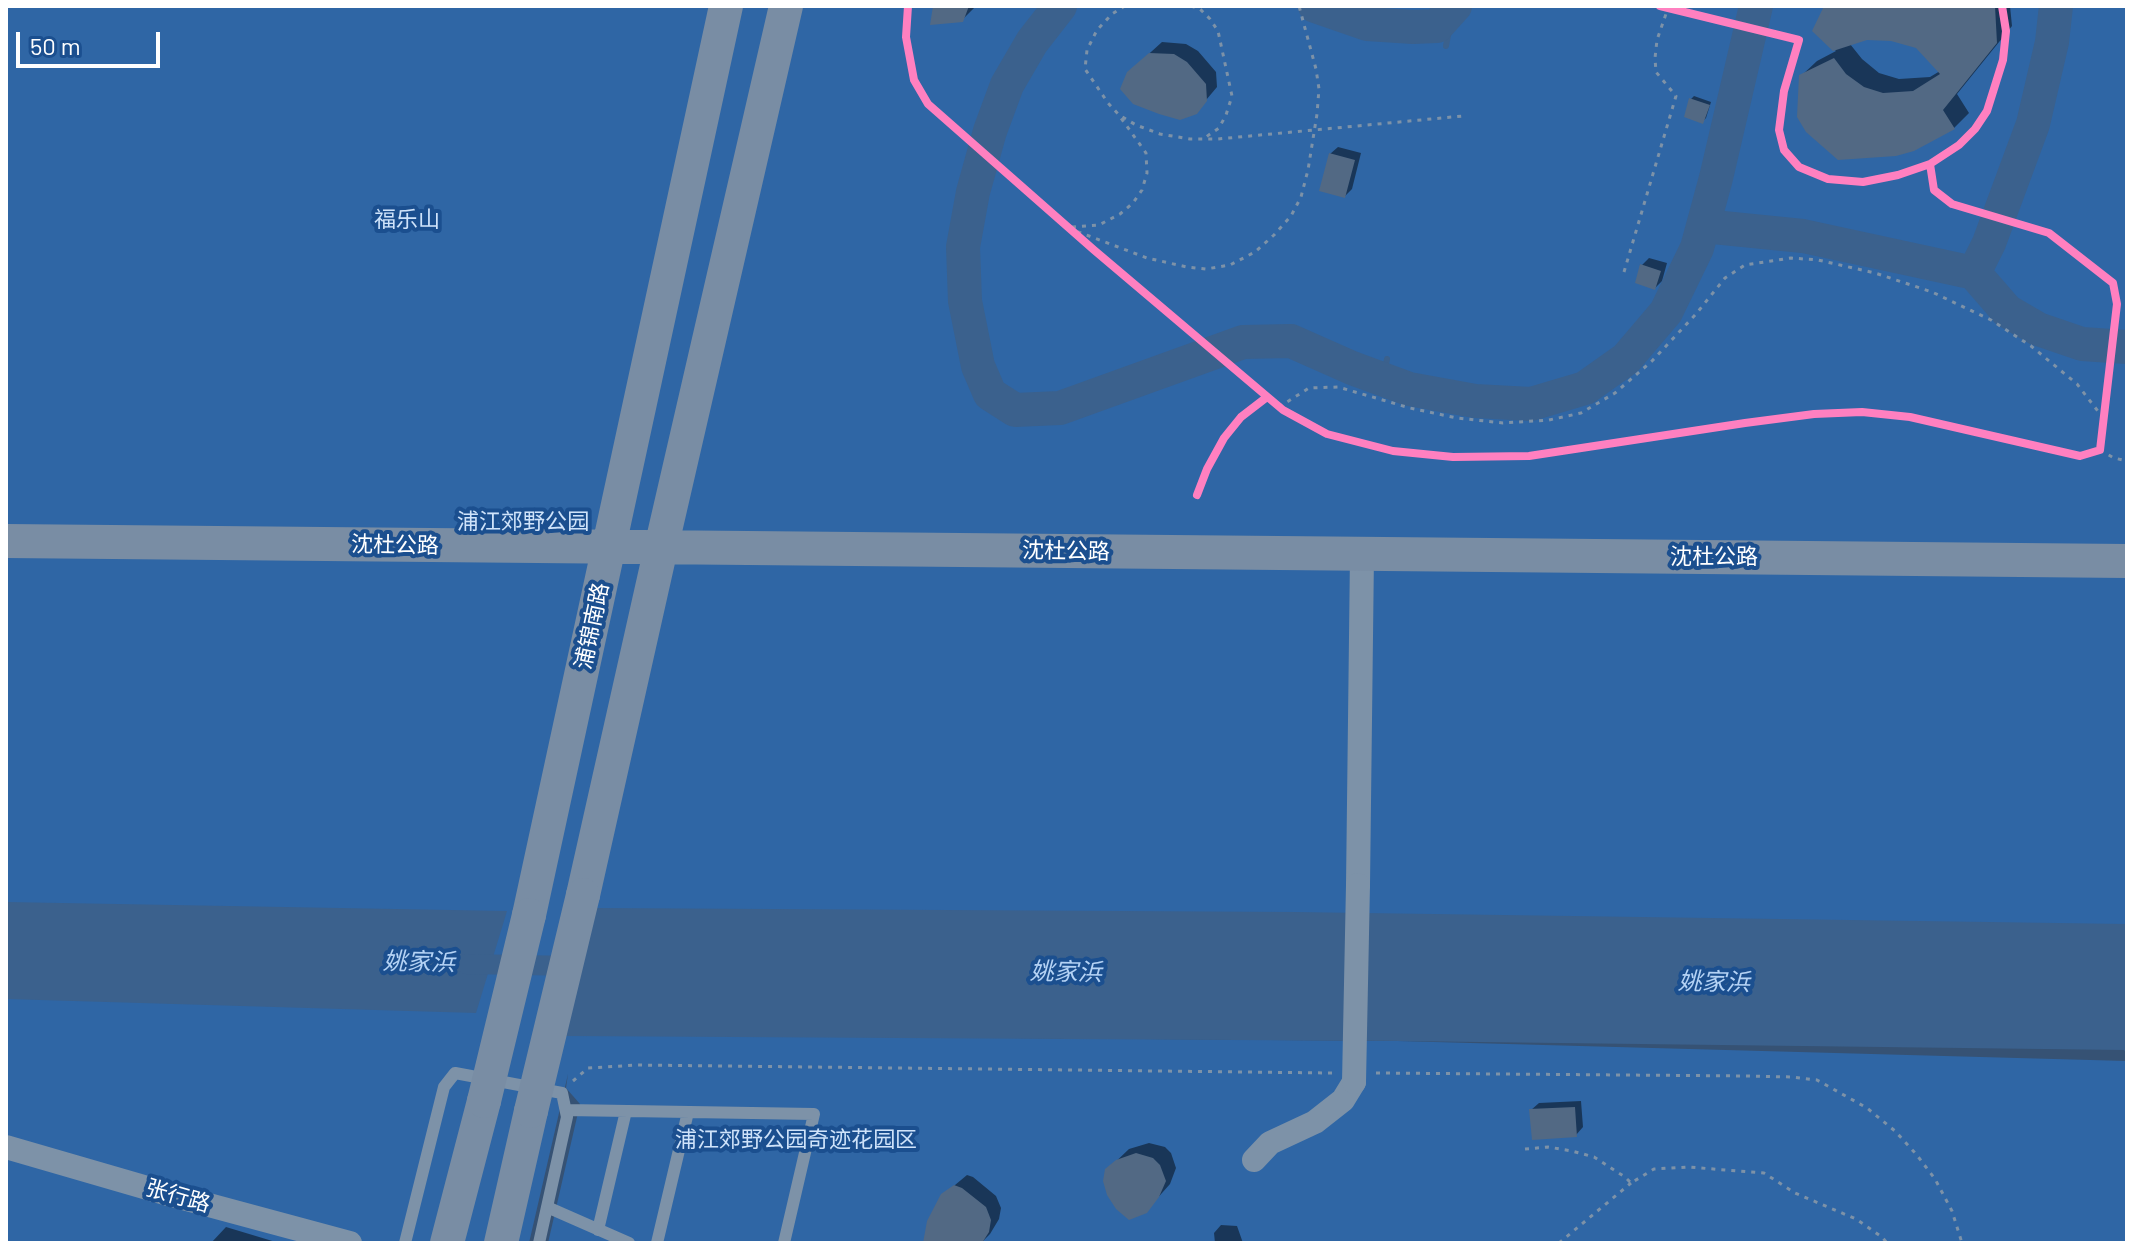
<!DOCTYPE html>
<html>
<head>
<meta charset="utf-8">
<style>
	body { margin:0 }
	#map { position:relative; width:2133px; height:1249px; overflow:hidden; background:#365274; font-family:Barlow,sans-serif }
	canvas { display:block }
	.frame { position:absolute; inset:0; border:8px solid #fff; pointer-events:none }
	.scale { position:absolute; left:16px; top:32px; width:144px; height:36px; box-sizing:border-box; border:4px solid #fff; border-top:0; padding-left:10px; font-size:24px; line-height:28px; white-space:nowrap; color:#fff; -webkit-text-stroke:6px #1b4f8f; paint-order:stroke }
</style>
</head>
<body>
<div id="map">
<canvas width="2133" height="1249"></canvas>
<div class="frame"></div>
<div class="scale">50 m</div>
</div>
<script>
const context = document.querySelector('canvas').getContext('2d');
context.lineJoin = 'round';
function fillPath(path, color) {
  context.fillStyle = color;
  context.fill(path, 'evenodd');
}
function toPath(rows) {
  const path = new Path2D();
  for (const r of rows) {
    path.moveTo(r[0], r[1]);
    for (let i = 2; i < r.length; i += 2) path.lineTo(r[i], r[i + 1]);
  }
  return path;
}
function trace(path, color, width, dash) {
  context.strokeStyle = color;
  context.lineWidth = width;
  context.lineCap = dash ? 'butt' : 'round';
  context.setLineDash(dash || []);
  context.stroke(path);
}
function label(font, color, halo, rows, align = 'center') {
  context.font = font + ' Barlow,"Noto Sans SC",sans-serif';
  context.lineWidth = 8;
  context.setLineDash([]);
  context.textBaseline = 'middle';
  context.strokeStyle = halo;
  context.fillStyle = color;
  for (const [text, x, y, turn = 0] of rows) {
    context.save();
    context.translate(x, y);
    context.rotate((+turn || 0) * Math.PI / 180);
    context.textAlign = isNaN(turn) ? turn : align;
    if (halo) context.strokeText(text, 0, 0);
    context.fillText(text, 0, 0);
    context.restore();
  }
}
fillPath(toPath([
	[6,6,2127,6,2127,1036,764,1036,1398,1041,2127,1061,2127,1243,548,1243,580,1104,566,1088,568,1074,529,1243,6,1243]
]), '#2f66a5');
fillPath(toPath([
	[6,902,507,911,476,1013,6,999],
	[596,908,1294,912,2127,924,2127,1053,2124,1050,1398,1041,565,1036]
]), '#3b618d');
fillPath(toPath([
	[935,6,976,6,962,20],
	[1827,6,2010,6,2012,26,1957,94,1969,113,1954,128,1801,76,1817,61,1836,51,1814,30],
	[1867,38,1891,40,1917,46,1940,71,1930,77,1899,79,1879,73,1862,59,1850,44],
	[1162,42,1186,44,1198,51,1216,72,1217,87,1196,112,1141,61],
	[1694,96,1711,102,1706,118,1703,121,1691,99],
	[1338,147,1361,153,1352,189,1345,196,1330,154],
	[1649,258,1667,263,1662,281,1655,288,1642,265],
	[1581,1101,1583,1127,1576,1135,1531,1110,1539,1103],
	[1149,1143,1165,1147,1171,1153,1176,1168,1170,1184,1146,1211,1107,1170,1129,1149],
	[967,1175,973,1177,996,1196,1001,1208,999,1219,990,1234,981,1243,928,1243,943,1195],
	[1221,1225,1237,1226,1243,1243,1215,1243,1214,1233],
	[226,1227,279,1243,211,1243]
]), '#0007');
trace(toPath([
	[1446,46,1453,9],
	[1383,380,1387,359]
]), '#3b618d', 6);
trace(toPath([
	[466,964,574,966]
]), '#3b618d', 20);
trace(toPath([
	[1060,6,1032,42,1007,85,990,131,973,192,963,247,965,301,978,366,990,394,1015,410,1060,408,1243,342,1291,341,1352,368,1409,389,1475,401,1531,404,1585,388,1626,359,1666,312,1697,248,1716,178,1756,6],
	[1315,6,1367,24,1413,27,1437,26,1455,6],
	[1703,226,1803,236,1974,273,2007,311,2038,329,2082,344,2127,347],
	[1974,273,1989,243,2033,124,2052,42,2056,6]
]), '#3b618d', 34);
fillPath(toPath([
	[933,6,969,6,963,22,930,25],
	[1824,6,1995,6,1997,43,1943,110,1955,129,1914,151,1896,156,1838,160,1806,132,1797,117,1799,75,1834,58,1846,74,1864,87,1883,93,1913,91,1940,74,1916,48,1891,41,1867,40,1833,51,1812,31],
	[1149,53,1174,54,1187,62,1206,84,1207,101,1197,114,1180,120,1159,114,1133,104,1120,89,1127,72],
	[1689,98,1710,105,1703,124,1684,117],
	[1329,153,1355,160,1345,198,1319,191],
	[1640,264,1661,271,1655,290,1635,283],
	[1575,1107,1577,1137,1532,1140,1529,1109],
	[1136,1153,1153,1158,1160,1165,1166,1181,1159,1197,1147,1213,1129,1220,1116,1209,1107,1195,1103,1181,1105,1169,1116,1160],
	[954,1185,962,1188,986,1207,991,1220,989,1232,982,1243,923,1243,927,1221,941,1194]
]), '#526984');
trace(toPath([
	[1125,6,1112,14,1097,30,1087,50,1085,69,1108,103,1119,115,1136,125,1160,134,1190,139,1218,139,1463,116],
	[1191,6,1200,9,1210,19,1218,31,1232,96,1226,115,1219,128,1203,139],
	[1072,227,1099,225,1120,214,1133,203,1142,190,1147,173,1146,153,1121,118],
	[1068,228,1147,258,1187,267,1206,269,1230,265,1255,252,1274,235,1291,216,1301,197,1308,170,1317,114,1319,89,1316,69,1299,6],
	[1624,272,1676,96,1656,72,1655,58,1657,40,1668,8],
	[1279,407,1309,388,1338,387,1410,408,1457,418,1503,423,1549,420,1581,413,1615,393,1652,361,1696,314,1725,278,1745,265,1791,258,1818,260,1875,273,1932,292,1991,320,2031,346,2077,384,2104,419],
	[2100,450,2114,458,2127,461],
	[1376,1073,1748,1076,1792,1077,1817,1080,1867,1108,1895,1131,1916,1154,1935,1179,1952,1211,1962,1243],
	[573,1081,588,1068,637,1065,1332,1073],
	[1525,1149,1548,1147,1572,1151,1594,1157,1625,1177,1631,1183,1654,1169,1688,1167,1764,1173,1795,1193,1856,1219,1882,1237,1887,1243],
	[1559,1243,1631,1183]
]), '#7d92a8', 3, [4, 6]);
trace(toPath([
	[566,1110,814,1114,784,1243],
	[547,1207,629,1243],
	[598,1230,626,1111],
	[405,1243,444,1087,455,1073,562,1093,567,1117,539,1243],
	[657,1243,688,1112]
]), '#7d92a8', 12);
trace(toPath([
	[1358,885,1362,554],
	[6,1147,168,1194,350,1243],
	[1254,1160,1270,1143,1315,1122,1343,1100,1354,1082]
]), '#7d92a8', 24);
trace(toPath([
	[6,541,2127,561],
	[583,895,661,548,786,6],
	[529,915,726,6],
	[447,1243,484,1101],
	[501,1243,531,1111]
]), '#798da4', 34);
trace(toPath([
	[1354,1082,1358,885]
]), '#7d92a8', 24);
trace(toPath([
	[484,1101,529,915],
	[531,1111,583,895]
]), '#798da4', 34);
trace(toPath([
	[908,6,906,37,914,80,928,104,1094,250,1283,410,1327,434,1393,451,1453,457,1529,456,1745,423,1814,414,1862,412,1910,417,2080,456,2100,450,2117,304,2113,283,2049,233,1952,204,1934,190,1930,164,1898,175,1863,182,1828,179,1799,167,1784,150,1779,130,1784,91,1799,40,1660,6],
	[1930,164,1959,145,1975,129,1987,111,2003,60,2006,31,2002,6],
	[1197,495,1207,469,1224,438,1241,417,1267,397]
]), '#ff80c0', 8);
label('22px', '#cfe3fa', '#1b4f8f', [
	["福乐山",407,220],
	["浦江郊野公园",523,522],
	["浦江郊野公园奇迹花园区",796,1140]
]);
label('22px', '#fff', '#1b4f8f', [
	["沈杜公路",395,545,1],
	["沈杜公路",1066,551,1],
	["沈杜公路",1714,557],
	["浦锦南路",592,626,-78],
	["张行路",178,1196,16]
]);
label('italic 24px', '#b5d3f5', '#1b4f8f', [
	["姚家浜",419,962,1],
	["姚家浜",1066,972,1],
	["姚家浜",1714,982,1]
]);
</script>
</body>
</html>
